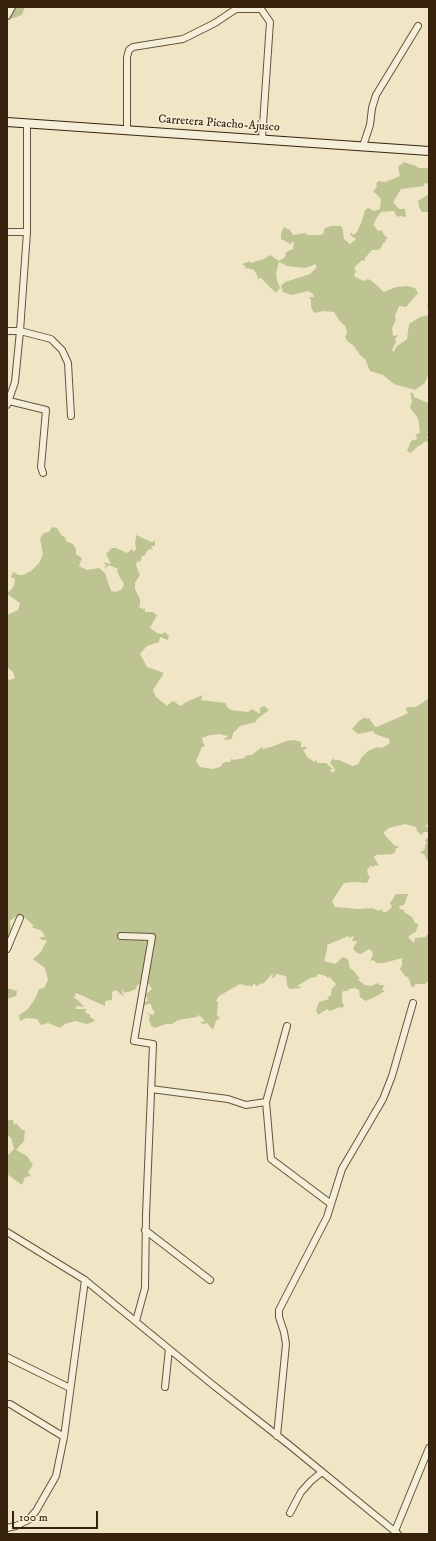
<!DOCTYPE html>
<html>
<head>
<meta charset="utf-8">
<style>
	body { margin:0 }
	#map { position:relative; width:436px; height:1541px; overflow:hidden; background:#f0e6c5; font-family:"IM FELL DW Pica",serif }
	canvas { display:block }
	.frame { position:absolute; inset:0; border:8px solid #37230d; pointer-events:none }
	.scale { position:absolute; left:12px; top:1511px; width:86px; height:18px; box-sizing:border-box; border:2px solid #37230d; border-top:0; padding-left:5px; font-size:12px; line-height:14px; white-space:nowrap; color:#37230d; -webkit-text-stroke:3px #f5efd9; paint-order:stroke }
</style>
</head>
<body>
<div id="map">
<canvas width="436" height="1541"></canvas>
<div class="frame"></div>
<div class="scale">100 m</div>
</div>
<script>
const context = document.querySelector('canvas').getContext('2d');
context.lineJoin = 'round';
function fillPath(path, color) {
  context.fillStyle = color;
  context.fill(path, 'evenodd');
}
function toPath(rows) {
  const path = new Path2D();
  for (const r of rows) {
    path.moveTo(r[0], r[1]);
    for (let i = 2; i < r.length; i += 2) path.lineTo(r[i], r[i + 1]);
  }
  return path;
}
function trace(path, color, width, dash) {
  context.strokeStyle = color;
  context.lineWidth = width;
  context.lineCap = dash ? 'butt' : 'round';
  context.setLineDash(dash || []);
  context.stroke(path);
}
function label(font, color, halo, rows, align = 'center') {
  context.font = font + ' "IM FELL DW Pica",serif';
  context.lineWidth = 3;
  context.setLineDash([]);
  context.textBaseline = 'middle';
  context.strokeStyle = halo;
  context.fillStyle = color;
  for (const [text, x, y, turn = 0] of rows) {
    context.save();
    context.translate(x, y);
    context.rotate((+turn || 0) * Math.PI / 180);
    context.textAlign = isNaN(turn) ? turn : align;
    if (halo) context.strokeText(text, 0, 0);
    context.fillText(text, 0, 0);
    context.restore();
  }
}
fillPath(toPath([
	[11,7,25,7,22,15,8,20],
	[404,162,416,166,419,168,429,168,429,184,425,183,424,186,401,189,393,202,399,209,405,209,406,217,400,216,397,217,394,211,381,212,376,219,373,227,375,226,376,229,379,231,382,230,384,235,388,238,385,240,386,242,383,243,381,248,378,250,372,250,365,258,365,261,362,260,354,268,356,271,354,276,363,281,368,279,372,281,384,292,396,287,407,286,415,288,418,293,406,307,399,306,395,316,396,320,392,328,393,336,399,335,395,339,396,342,392,350,394,352,396,347,407,339,409,324,420,317,429,315,427,304,429,305,429,369,428,369,428,375,425,383,415,390,394,384,383,375,370,371,365,359,360,355,354,346,348,342,345,337,347,333,346,327,339,320,334,312,324,311,314,313,311,307,311,300,309,297,314,297,313,294,308,291,291,295,283,292,281,286,285,282,310,274,316,268,316,264,305,268,287,266,279,262,276,273,277,280,280,288,276,293,261,278,257,279,258,277,254,270,248,268,246,269,245,266,242,264,250,261,251,263,264,259,270,255,279,261,285,257,286,252,293,249,294,241,290,244,281,239,281,233,284,227,290,230,293,235,306,233,307,235,320,235,323,234,325,228,331,226,341,226,343,230,344,239,350,244,356,239,350,235,351,233,354,235,357,232,362,221,365,210,368,208,374,211,380,209,381,199,373,191,377,187,376,184,378,181,385,182,400,176,398,167],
	[429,194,429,212,422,212,419,207,418,201],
	[410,392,414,394,414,397,428,403,429,407,429,436,426,437,429,439,429,441,423,442,423,444,418,446,412,452,410,453,407,451,411,441,417,439,416,434,420,433,418,418,410,408,412,401],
	[52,527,57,528,62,536,65,537,66,541,73,544,76,549,76,554,82,558,79,566,87,570,99,568,105,573,111,591,116,592,122,589,124,584,119,576,117,571,118,569,109,565,104,569,106,565,103,562,111,564,106,554,112,548,116,548,127,553,132,549,134,552,136,549,135,542,136,539,136,535,151,542,155,541,155,546,151,546,153,550,149,549,144,556,142,556,140,562,137,561,136,565,140,575,135,583,135,589,140,599,140,606,138,607,144,609,145,608,145,612,153,612,157,615,150,628,157,633,162,634,165,632,169,636,168,640,160,637,159,642,147,646,140,654,147,667,164,673,153,690,156,697,167,706,172,701,176,702,177,704,181,706,186,702,203,695,201,700,226,703,226,706,231,710,248,712,252,709,260,714,260,708,264,706,269,710,257,719,256,722,240,726,233,733,232,739,223,740,228,736,220,734,210,735,202,738,203,743,205,746,202,747,196,761,200,767,212,769,220,767,224,762,230,762,231,759,234,760,244,758,247,755,252,755,262,747,264,750,265,748,271,747,286,741,294,740,301,742,301,748,305,746,307,749,303,750,308,758,312,760,313,762,316,760,317,763,326,763,333,769,330,770,332,773,335,770,330,762,334,758,334,760,339,760,352,766,356,765,359,763,361,758,368,751,377,747,382,748,390,743,389,739,375,734,373,731,358,734,352,729,360,720,366,717,366,719,369,718,375,727,379,726,402,716,408,713,406,710,407,707,416,707,428,699,429,824,425,825,428,828,429,832,424,832,421,835,417,831,416,827,405,824,389,828,384,832,384,834,394,845,399,847,395,849,396,851,393,854,376,855,374,857,379,866,374,865,374,867,370,866,367,870,368,875,370,876,367,883,354,882,344,883,332,901,335,907,358,909,372,908,379,911,382,909,383,912,386,912,392,907,390,903,396,894,408,894,404,905,399,906,400,909,404,910,404,912,412,917,415,923,417,923,418,926,415,933,413,933,408,937,414,943,415,938,425,937,429,933,429,980,425,984,416,984,412,988,408,977,405,976,400,969,402,965,402,958,384,963,377,963,373,960,370,961,373,954,372,951,369,949,361,954,357,953,353,949,357,941,352,941,354,936,349,938,348,936,327,945,327,950,324,961,335,964,343,957,348,959,350,968,354,971,360,979,357,979,365,985,371,986,378,983,379,985,384,985,382,990,385,991,375,997,365,1001,360,997,359,990,355,988,349,989,348,991,343,991,342,994,342,1002,344,1005,343,1008,340,1007,330,1011,327,1009,318,1015,316,1010,319,1002,329,999,328,997,331,995,332,988,334,987,336,984,331,979,330,977,327,978,326,976,318,974,316,977,310,978,297,986,302,988,289,989,287,985,286,976,276,974,275,977,272,978,273,973,263,984,262,983,257,986,253,983,253,986,248,986,240,984,219,996,216,1001,218,1002,217,1016,220,1017,216,1021,213,1030,207,1023,203,1024,200,1023,205,1021,199,1015,197,1017,178,1020,172,1024,166,1024,155,1028,151,1026,149,1019,150,1016,147,1013,153,1015,155,1012,152,1009,151,1004,147,1004,143,1007,143,1002,148,1001,146,994,152,989,146,980,143,983,137,985,136,989,131,991,124,993,122,989,122,992,124,997,116,990,112,992,112,1000,105,1001,105,1006,76,993,74,998,78,1000,84,1007,76,1006,76,1009,87,1009,85,1011,87,1014,90,1014,90,1017,92,1018,95,1021,87,1024,75,1021,65,1024,60,1028,48,1023,41,1025,37,1019,26,1018,20,1021,19,1015,27,1010,35,999,39,989,44,988,48,980,45,968,33,959,41,952,47,940,42,940,39,937,45,937,42,931,31,927,34,926,23,916,15,917,10,921,11,932,12,932,8,949,9,953,7,953,7,679,10,680,15,678,13,672,7,667,7,615,18,610,20,603,7,594,7,591,9,592,14,586,15,579,11,577,13,572,19,575,23,575,31,571,39,563,43,554,40,538,44,533,49,532],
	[429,837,429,864,424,854,420,853,425,849,425,845,427,844,425,840],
	[7,988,17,991,16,996,7,999],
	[9,1120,13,1120,14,1125,16,1123,22,1130,25,1130,24,1141,16,1150,27,1156,33,1165,28,1172,31,1176,25,1177,22,1185,7,1174,7,1156,14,1149,11,1138,7,1134,7,1121]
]), '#bdc492');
const minor = toPath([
	[7,16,12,7],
	[127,129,127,57,129,50,133,47,183,39,215,23,236,9,261,9,270,22,262,139],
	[363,146,370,125,372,108,376,95,418,26],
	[7,232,27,232],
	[7,331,20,331,51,339,62,350,68,363,71,416],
	[9,401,46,410,41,467,43,473],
	[7,405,15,382,20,331,27,232,27,123],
	[121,936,152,937,134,1041,153,1044,146,1215,145,1288,136,1321],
	[7,949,20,918],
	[287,1026,266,1102,271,1159,331,1204],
	[151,1089,228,1099,246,1105,266,1102],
	[145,1230,210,1280],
	[7,1232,85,1280,213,1385,288,1444,398,1534],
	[7,1357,70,1388],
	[165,1387,169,1349],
	[7,1404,10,1404,64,1437],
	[277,1436,286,1344,284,1332,279,1317,279,1310,327,1217,342,1169,383,1099,392,1076,413,1003],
	[290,1513,301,1492,311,1481,322,1472],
	[7,1528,16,1526,28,1520,36,1511,56,1476,64,1437,85,1280],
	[395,1531,429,1448]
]);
const secondary = toPath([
	[7,122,429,151]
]);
trace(minor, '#65543b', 8);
trace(secondary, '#37230d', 10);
trace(minor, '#f5efd9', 6);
trace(secondary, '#f5efd9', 8);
label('12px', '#37230d', '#f5efd9', [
	["Carretera Picacho-Ajusco",219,124,4]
]);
</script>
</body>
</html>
